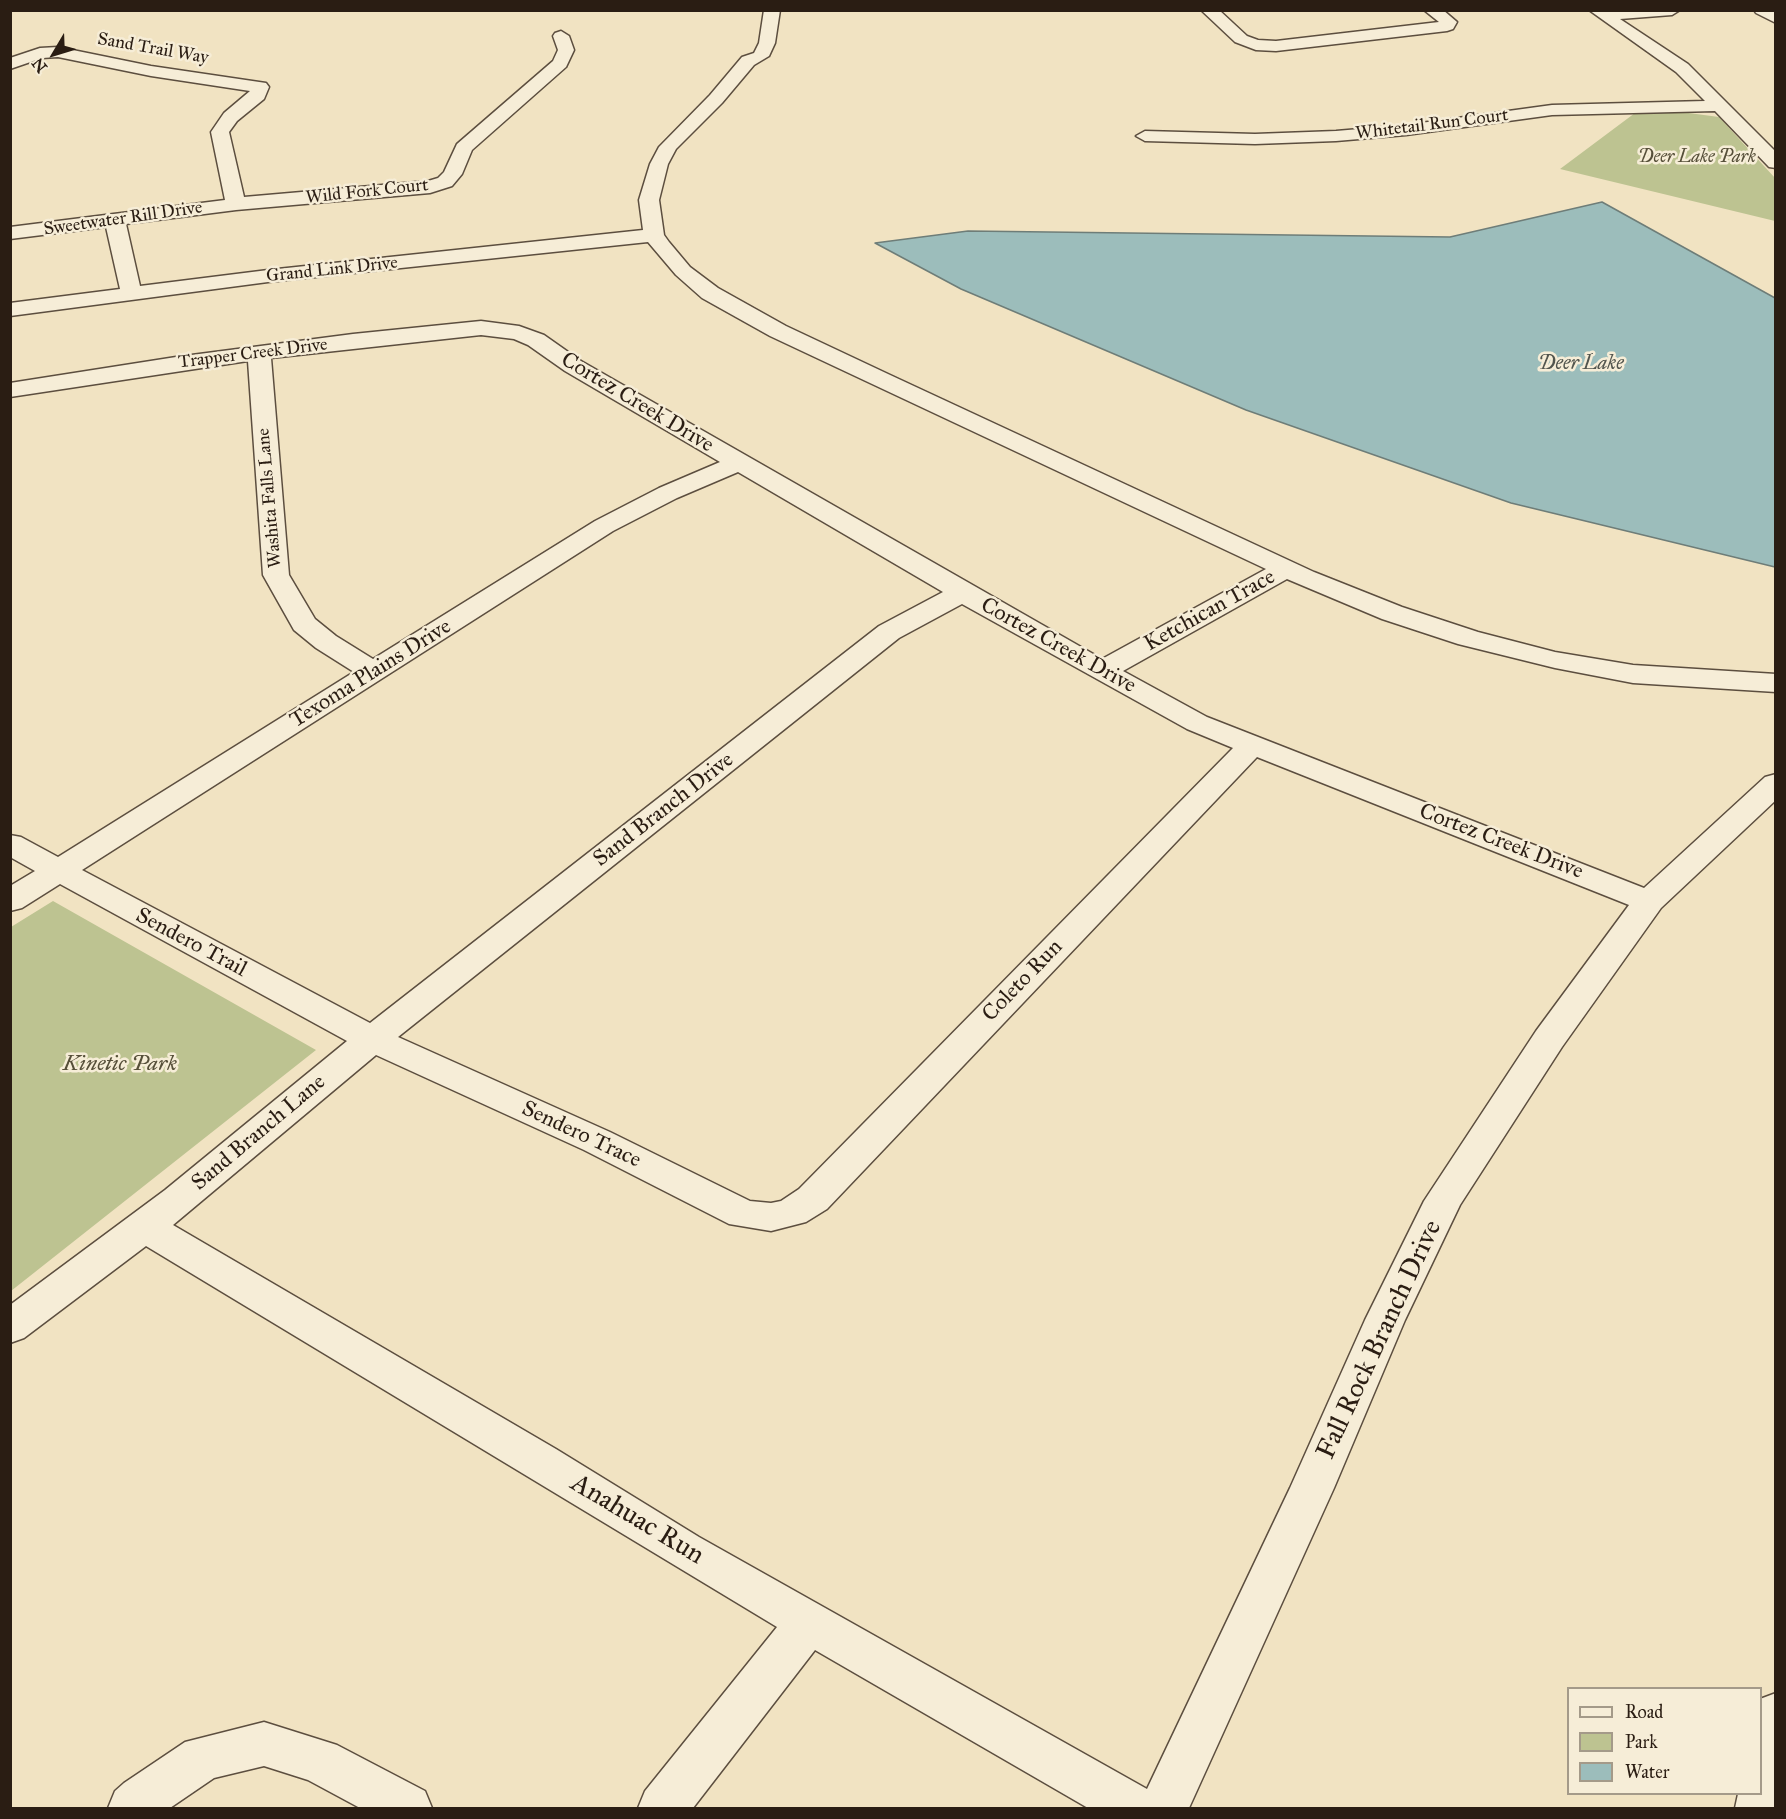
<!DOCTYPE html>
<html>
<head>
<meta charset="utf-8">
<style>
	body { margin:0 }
	#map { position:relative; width:1786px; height:1819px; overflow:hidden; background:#f1e3c2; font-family:"IM FELL Great Primer",serif }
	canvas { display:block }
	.frame { position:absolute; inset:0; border:12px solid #2a1d13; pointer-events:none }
	.legend { position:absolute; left:1567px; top:1687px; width:195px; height:108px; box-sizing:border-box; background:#f6edd7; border:2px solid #a49a89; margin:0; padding:8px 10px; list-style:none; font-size:18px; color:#2a1d13 }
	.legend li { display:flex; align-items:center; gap:12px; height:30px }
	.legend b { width:30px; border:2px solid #a49a89 }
	.north { position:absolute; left:24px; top:24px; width:60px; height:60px; -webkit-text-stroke:4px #f6edd7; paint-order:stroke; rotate:232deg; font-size:16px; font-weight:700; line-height:24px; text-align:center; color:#2a1d13 }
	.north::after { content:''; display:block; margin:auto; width:21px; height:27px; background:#2a1d13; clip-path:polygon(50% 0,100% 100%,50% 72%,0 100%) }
</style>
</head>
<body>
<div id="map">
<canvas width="1786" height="1819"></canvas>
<div class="frame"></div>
<ul class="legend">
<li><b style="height:8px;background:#f6edd7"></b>Road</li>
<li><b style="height:16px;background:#bdc391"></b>Park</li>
<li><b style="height:16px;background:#9cbdbb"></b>Water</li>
</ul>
<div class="north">N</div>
</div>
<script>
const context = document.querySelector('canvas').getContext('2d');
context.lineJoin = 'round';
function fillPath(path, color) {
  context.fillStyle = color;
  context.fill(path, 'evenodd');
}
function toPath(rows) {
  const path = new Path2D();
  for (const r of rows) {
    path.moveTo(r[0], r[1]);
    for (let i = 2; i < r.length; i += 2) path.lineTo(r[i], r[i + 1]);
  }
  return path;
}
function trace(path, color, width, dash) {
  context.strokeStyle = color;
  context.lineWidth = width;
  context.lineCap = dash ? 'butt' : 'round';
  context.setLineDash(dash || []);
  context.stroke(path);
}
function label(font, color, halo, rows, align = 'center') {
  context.font = font + ' "IM FELL Great Primer",serif';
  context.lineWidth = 5;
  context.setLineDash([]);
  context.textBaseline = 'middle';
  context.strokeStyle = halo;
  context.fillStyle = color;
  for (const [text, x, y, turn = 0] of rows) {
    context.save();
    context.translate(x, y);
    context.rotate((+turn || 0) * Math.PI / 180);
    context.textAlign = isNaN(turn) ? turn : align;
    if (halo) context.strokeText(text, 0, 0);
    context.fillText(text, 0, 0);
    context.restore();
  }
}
fillPath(toPath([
	[1643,107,1719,117,1775,178,1775,221,1560,169],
	[53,901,316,1050,11,1291,11,927]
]), '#bdc391');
const water = toPath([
	[1602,202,1775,298,1775,567,1511,503,1246,410,961,289,875,243,968,231,1450,237,1602,202]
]);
fillPath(water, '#9cbdbb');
trace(water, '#6e7d78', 1.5);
const minor = toPath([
	[764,10,780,10,775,43,769,56,754,65,722,103,676,149,668,164,659,200,664,235,669,242,690,267,718,288,786,326,888,374,1314,572,1402,607,1478,632,1555,652,1633,665,1776,674,1776,692,1633,683,1555,668,1458,644,1382,619,1287,579,1123,671,1207,717,1644,888,1765,777,1776,774,1776,800,1661,908,1562,1047,1460,1205,1405,1320,1334,1488,1189,1808,1088,1808,815,1650,693,1808,638,1808,645,1791,777,1627,146,1246,24,1338,10,1343,10,1305,165,1190,347,1041,60,884,22,908,10,911,10,886,35,871,10,857,10,835,21,837,58,857,354,672,316,648,294,630,263,575,248,361,10,397,10,383,176,357,353,334,481,321,519,326,544,335,581,361,1102,659,1266,569,770,336,702,298,676,275,648,242,268,282,10,316,10,303,120,289,106,227,10,239,10,227,225,200,211,132,224,113,250,91,151,76,58,57,42,58,10,69,10,58,40,48,58,47,151,66,266,83,269,87,264,99,237,121,229,132,244,197,428,181,438,178,444,172,457,144,553,61,558,50,553,36,555,33,561,31,569,36,574,50,566,67,472,150,462,174,452,186,430,193,236,210,126,224,140,286,268,270,643,230,639,200,650,164,659,147,710,95,742,57,754,53,759,43,764,10],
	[481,335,514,339,528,345,565,371,720,462,659,488,595,521,373,659,336,636,315,619,289,575,271,358,481,335],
	[738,472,943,592,879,626,370,1023,82,870,613,531,677,498,738,472],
	[962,604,1187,729,1233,748,799,1189,781,1201,771,1203,750,1201,610,1132,398,1037,899,638,962,604],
	[1257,757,1629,905,1536,1031,1424,1201,1365,1320,1290,1488,1147,1789,699,1537,556,1449,173,1225,376,1055,584,1150,729,1224,771,1231,806,1222,827,1209,1257,757],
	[1201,10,1219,10,1247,36,1258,40,1276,41,1439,22,1424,10,1443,10,1457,22,1453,29,1447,31,1276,51,1256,50,1235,42,1201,10],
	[1589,10,1680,10,1672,15,1620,19,1688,64,1776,152,1776,168,1769,167,1715,111,1552,115,1406,135,1336,141,1255,144,1145,141,1136,136,1145,131,1255,134,1336,131,1406,125,1552,105,1705,101,1676,72,1589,10],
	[1754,10,1776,11,1776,23,1756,13,1754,10],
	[1776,1693,1776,1808,1735,1808,1738,1794,1760,1794,1760,1699,1776,1693],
	[264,1722,337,1745,425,1791,432,1808,360,1808,308,1780,264,1766,214,1778,170,1808,108,1808,115,1791,124,1783,185,1742,264,1722]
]);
trace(minor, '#5c4e3f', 3);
fillPath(minor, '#f6edd7');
label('18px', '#2a1d13', '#f6edd7', [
	["Sand Trail Way",153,49,10],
	["Whitetail Run Court",1432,125,-7],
	["Wild Fork Court",367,192,-6],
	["Sweetwater Rill Drive",123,219,-8],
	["Grand Link Drive",332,270,-6],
	["Trapper Creek Drive",253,354,-7],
	["Washita Falls Lane",270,498,-95]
]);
label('italic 18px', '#564f39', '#f6edd7', [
	["Deer Lake Park",1697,158]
]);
label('italic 20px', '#52554e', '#f6edd7', [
	["Deer Lake",1581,364]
]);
label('22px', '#2a1d13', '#f6edd7', [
	["Cortez Creek Drive",637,403,31],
	["Ketchican Trace",1210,611,-29],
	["Cortez Creek Drive",1058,646,29],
	["Texoma Plains Drive",371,674,-32],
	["Sand Branch Drive",664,810,-38],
	["Cortez Creek Drive",1501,842,21],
	["Sendero Trail",191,943,28],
	["Coleto Run",1023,981,-46],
	["Sand Branch Lane",259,1133,-40],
	["Sendero Trace",581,1135,25]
]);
label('italic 22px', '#564f39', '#f6edd7', [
	["Kinetic Park",120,1065]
]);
label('27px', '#2a1d13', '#f6edd7', [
	["Fall Rock Branch Drive",1380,1340,-65],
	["Anahuac Run",637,1520,31]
]);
</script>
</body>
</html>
